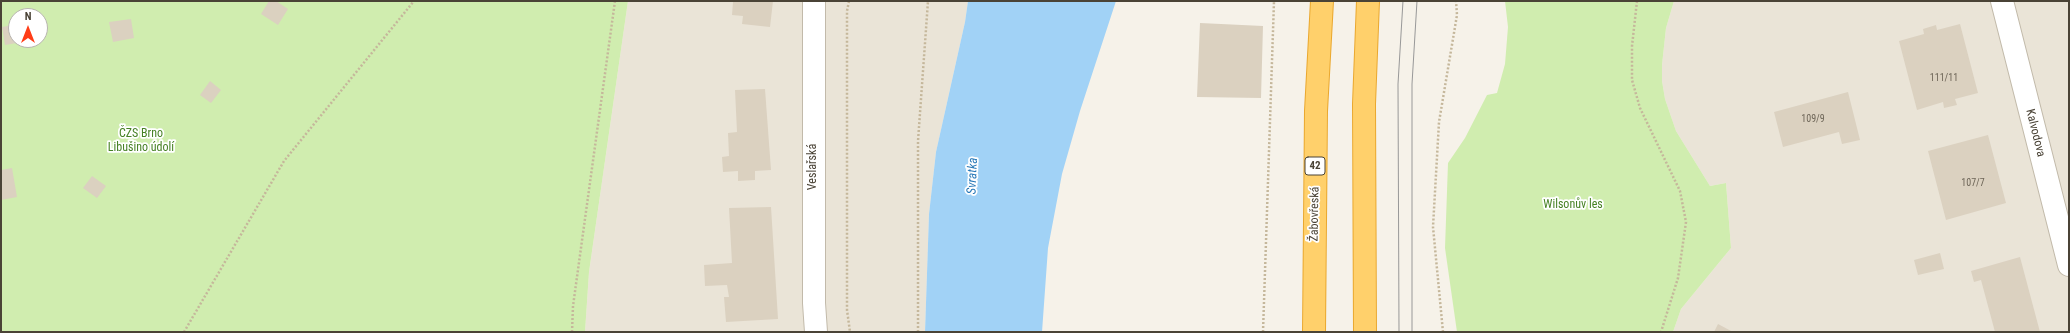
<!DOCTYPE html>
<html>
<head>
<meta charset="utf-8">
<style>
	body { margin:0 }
	#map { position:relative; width:2070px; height:333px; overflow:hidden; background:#f6f2e9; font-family:"Roboto Condensed",sans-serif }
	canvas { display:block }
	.frame { position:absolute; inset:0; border:2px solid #4a4336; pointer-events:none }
	.north { position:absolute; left:8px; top:8px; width:40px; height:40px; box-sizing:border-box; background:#fff; border:1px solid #b7b4af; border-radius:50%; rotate:0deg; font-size:11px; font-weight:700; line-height:16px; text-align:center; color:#4a4336 }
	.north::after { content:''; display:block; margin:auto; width:14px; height:18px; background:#ff3d17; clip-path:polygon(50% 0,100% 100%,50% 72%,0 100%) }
</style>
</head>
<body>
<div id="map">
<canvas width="2070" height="333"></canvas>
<div class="frame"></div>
<div class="north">N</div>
</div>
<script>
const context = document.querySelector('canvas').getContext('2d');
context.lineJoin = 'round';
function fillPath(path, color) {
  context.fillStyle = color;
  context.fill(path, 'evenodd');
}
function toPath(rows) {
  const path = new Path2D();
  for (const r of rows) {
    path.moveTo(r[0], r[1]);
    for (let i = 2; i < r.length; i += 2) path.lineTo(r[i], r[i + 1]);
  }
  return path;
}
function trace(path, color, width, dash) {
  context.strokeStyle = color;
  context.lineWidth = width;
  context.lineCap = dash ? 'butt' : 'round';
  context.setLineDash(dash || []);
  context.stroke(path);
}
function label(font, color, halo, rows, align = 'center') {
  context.font = font + ' "Roboto Condensed",sans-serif';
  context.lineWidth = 3.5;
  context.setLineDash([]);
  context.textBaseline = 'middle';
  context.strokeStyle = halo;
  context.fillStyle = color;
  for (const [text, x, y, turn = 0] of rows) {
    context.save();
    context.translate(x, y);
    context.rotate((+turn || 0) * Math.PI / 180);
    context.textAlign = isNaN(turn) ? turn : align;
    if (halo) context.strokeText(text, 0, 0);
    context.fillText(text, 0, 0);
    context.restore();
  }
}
fillPath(toPath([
	[628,1,968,1,965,22,936,152,929,214,925,332,585,332,589,272],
	[1674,1,2069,1,2069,332,1673,332,1681,309,1731,248,1726,183,1710,186,1676,131,1665,99,1662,81,1662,65,1666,28]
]), '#eae4d7');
fillPath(toPath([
	[1,1,628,1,589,272,585,332,1,332],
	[16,16,40,16,40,40,16,40],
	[1505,1,1674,1,1666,28,1662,65,1662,81,1665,99,1676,131,1710,186,1726,183,1731,248,1681,309,1673,332,1457,332,1445,248,1448,163,1465,138,1487,95,1497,93,1505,64,1508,27]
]), '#d0edaf');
fillPath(toPath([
	[968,1,1116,1,1080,111,1062,174,1048,248,1042,332,925,332,929,214,936,152,965,22]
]), '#a1d2f6');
fillPath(toPath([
	[269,1,276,1,288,9,278,25,261,14],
	[735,1,773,1,770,27,742,24,743,16,732,15,733,2],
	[131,19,134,38,113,42,109,22],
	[1200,23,1263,26,1261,98,1197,97],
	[1960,24,1978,93,1955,99,1957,105,1944,108,1943,102,1917,110,1899,41,1924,34,1923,29,1936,25,1937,30],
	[13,25,17,43,5,45,2,27],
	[210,81,221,90,211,103,200,95],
	[765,89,771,170,755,171,755,180,738,181,738,171,723,172,722,157,729,156,728,133,737,132,735,90],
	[1848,92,1860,140,1842,144,1839,132,1783,147,1774,112],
	[1988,135,2006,203,1946,220,1928,151],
	[12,168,17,197,1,200,1,170],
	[92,176,106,186,97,198,83,188],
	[771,207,778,319,726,322,724,297,729,297,727,285,705,286,704,265,732,263,729,208],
	[1940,253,1944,269,1918,275,1914,260],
	[2020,257,2040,332,1995,332,1981,280,1974,282,1971,271],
	[1718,324,1733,332,1714,332]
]), '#dbd1c0');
const minor = toPath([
	[814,1,814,303,816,332],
	[2002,1,2069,265]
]);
const highway = toPath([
	[1314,332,1316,111,1322,1],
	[1365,332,1364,104,1368,1]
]);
trace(minor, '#c2baaa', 24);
trace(highway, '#eaa82f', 24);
trace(toPath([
	[849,1,847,11,847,310,850,332],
	[1637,1,1632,46,1632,80,1640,108,1680,191,1686,222,1678,278,1661,332],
	[184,332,284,161,414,1],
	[572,332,573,306,615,1],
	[918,332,918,141,928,1],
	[1263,332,1274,1],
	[1443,332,1433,227,1439,122,1457,15,1456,1]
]), '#c5b79b', 2.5, [2, 2]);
trace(minor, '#fff', 22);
trace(highway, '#ffd06b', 22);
trace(toPath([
	[1399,332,1398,84,1403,1],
	[1412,332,1412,84,1417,1]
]), '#989898', 1);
label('10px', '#6e6658', null, [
	["111/11",1944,78],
	["109/9",1813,119],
	["107/7",1973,183]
]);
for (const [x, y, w] of [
	[1315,166,20]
]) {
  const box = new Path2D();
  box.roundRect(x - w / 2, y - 9, w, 18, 3);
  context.fillStyle = '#fff';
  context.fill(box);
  trace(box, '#4a4336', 1);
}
label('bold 11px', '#4a4336', null, [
	["42",1315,166]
]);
label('12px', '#4a4336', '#fff', [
	["Kalvodova",2035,133,76],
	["Veslařská",813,167,-90],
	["Žabovřeská",1315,214,-89]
]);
label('12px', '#468124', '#fff', [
	["ČZS Brno",141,134],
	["Libušino údolí",141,148],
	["Wilsonův les",1573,205]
]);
label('italic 13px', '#2577b7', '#fff', [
	["Svratka",973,176,-88]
]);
</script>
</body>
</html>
